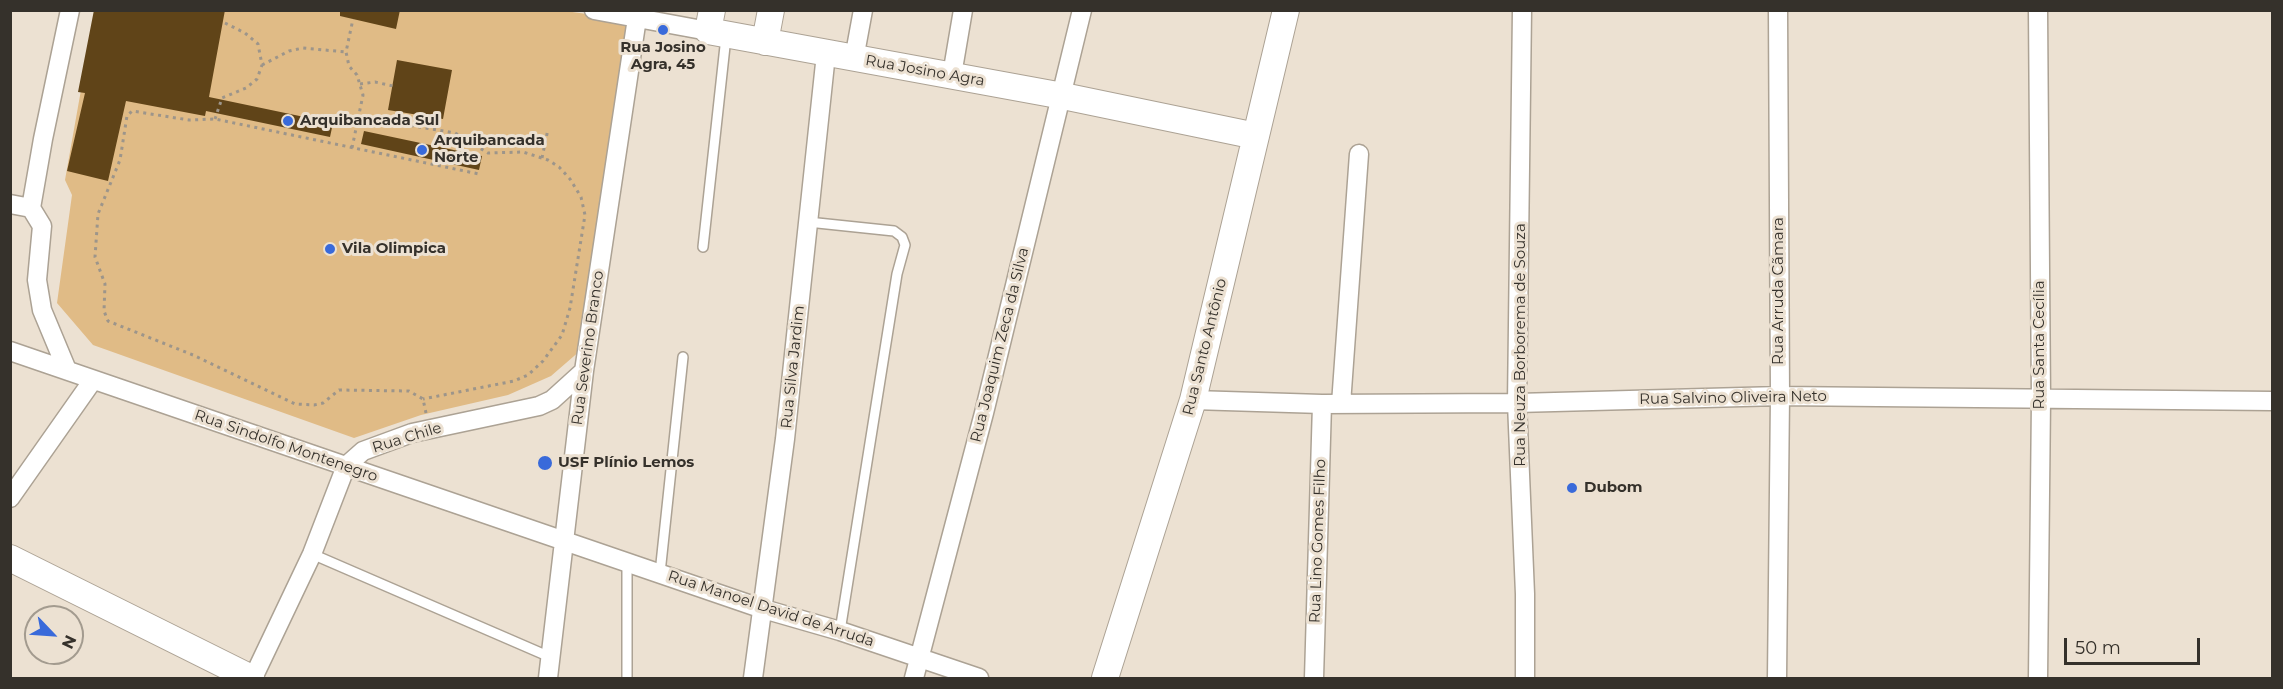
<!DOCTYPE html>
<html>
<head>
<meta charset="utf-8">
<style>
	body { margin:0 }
	#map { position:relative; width:2283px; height:689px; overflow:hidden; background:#ece1d2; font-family:Montserrat,sans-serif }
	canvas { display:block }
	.frame { position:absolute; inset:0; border:12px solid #35312b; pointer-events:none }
	.north { position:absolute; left:24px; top:605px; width:60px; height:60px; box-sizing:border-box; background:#ece1d2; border:2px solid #a39b8f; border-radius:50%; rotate:115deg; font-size:16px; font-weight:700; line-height:24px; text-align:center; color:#35312b }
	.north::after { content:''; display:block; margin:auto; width:21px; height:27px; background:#396ada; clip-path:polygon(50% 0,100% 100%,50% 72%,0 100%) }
	.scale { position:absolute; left:2064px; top:638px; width:136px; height:27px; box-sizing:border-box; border:3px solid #35312b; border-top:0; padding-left:8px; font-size:18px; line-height:21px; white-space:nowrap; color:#35312b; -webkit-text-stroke:4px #ece1d2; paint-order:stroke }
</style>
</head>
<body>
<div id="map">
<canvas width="2283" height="689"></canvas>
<div class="frame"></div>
<div class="north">N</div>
<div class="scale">50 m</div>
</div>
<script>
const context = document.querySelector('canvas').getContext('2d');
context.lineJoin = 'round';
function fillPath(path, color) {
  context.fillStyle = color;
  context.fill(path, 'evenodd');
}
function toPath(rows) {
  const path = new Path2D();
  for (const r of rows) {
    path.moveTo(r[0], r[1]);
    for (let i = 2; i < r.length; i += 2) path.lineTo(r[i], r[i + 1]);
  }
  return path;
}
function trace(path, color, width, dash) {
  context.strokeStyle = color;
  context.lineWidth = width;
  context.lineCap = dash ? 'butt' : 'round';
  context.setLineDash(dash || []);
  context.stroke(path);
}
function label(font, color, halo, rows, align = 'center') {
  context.font = font + ' Montserrat,sans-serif';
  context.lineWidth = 6;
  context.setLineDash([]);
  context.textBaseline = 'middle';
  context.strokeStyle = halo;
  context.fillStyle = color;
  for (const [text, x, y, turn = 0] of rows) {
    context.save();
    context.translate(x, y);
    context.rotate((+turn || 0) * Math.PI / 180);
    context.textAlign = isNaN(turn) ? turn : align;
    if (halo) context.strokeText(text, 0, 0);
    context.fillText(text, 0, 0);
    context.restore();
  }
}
fillPath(toPath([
	[558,10,630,20,581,350,551,376,508,395,421,415,354,438,93,345,57,303,72,195,65,180,95,11]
]), '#e0bb86');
fillPath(toPath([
	[94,10,225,10,209,97,333,123,330,137,206,111,205,116,126,101,108,181,67,171,85,93,78,92],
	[340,10,400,10,396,29,340,16],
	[397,60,452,70,443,119,388,110],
	[364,131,482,156,479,170,361,144]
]), '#604418');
const lane = toPath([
	[808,222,894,231,902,237,905,245,897,274,840,631],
	[703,247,726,37],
	[312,554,550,657],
	[627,562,627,678],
	[660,573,683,357]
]);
const street = toPath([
	[594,10,708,31],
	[1522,10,1517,403,1525,594,1525,678],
	[2038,10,2041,400,2038,678],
	[854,59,863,10],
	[952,75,963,10],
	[10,204,31,208],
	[10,351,760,608,840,631,979,678],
	[67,370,42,310,37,280,42,226,31,208,43,139,70,10],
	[1193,400,1322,404,1517,403,1780,396,2272,401],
	[1341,404,1359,154],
	[10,498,93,380],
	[253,678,312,554,346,466,363,451,412,433,539,406,552,400,584,371],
	[548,678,584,371,637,18],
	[753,678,785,439,826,54],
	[914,678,984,413,1082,10],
	[1314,678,1322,404],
	[1777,678,1780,396,1778,10]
]);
const secondary = toPath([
	[712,10,708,31,1063,96,1256,136],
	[765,42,771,10],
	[10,558,251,678],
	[1105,678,1193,400,1286,10]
]);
trace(lane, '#aca294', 12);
trace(street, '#aca294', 21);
trace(secondary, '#aca294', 28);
trace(toPath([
	[262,65,289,51,303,48,346,52],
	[360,84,375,82,393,86],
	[359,117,455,133,488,153,523,152,548,160,559,167,570,179,581,197,585,215,570,308,562,335,543,361,528,375,514,381,423,399],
	[215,119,222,98,246,88,257,79,262,65,258,44,245,33,223,22],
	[352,148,363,95,357,75,349,66,346,52,353,19],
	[542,158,548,129],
	[426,413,423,399,409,391,339,390,323,403,314,405,295,404,193,355,108,321,104,311,105,284,95,257,98,214,120,160,127,116,132,111,189,120,215,119,479,174]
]), '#9d958a', 3, [3, 4.5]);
trace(lane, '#fff', 9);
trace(street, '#fff', 18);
trace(secondary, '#fff', 26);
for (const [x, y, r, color] of [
	[663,30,6,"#396ada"],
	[288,121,6,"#396ada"],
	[422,150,6,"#396ada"],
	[330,249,6,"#396ada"],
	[545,463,8,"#396ada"],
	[1572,488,6,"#396ada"]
]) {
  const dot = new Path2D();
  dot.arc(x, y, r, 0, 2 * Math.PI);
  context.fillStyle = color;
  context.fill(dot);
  trace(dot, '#ece1d2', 2);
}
label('bold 15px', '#35312b', '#ece1d2', [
	["Rua Josino",663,48,"center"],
	["Agra, 45",663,65,"center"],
	["Arquibancada Sul",300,121],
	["Arquibancada",434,141],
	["Norte",434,158],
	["Vila Olimpica",342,249],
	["USF Plínio Lemos",558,463],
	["Dubom",1584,488]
], 'left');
label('15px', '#35312b', '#ece1d2', [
	["Rua Josino Agra",925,71,10],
	["Rua Arruda Cãmara",1779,291,-90],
	["Rua Joaquim Zeca da Silva",1000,345,-76],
	["Rua Neuza Borborema de Souza",1521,345,-90],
	["Rua Santa Cecília",2040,345,-90],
	["Rua Santo Antônio",1205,347,-76],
	["Rua Severino Branco",588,348,-82],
	["Rua Silva Jardim",793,367,-84],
	["Rua Salvino Oliveira Neto",1733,398,-1],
	["Rua Chile",407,438,-17],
	["Rua Sindolfo Montenegro",286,446,19],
	["Rua Lino Gomes Filho",1318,541,-88],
	["Rua Manoel David de Arruda",771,609,18]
]);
</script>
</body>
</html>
